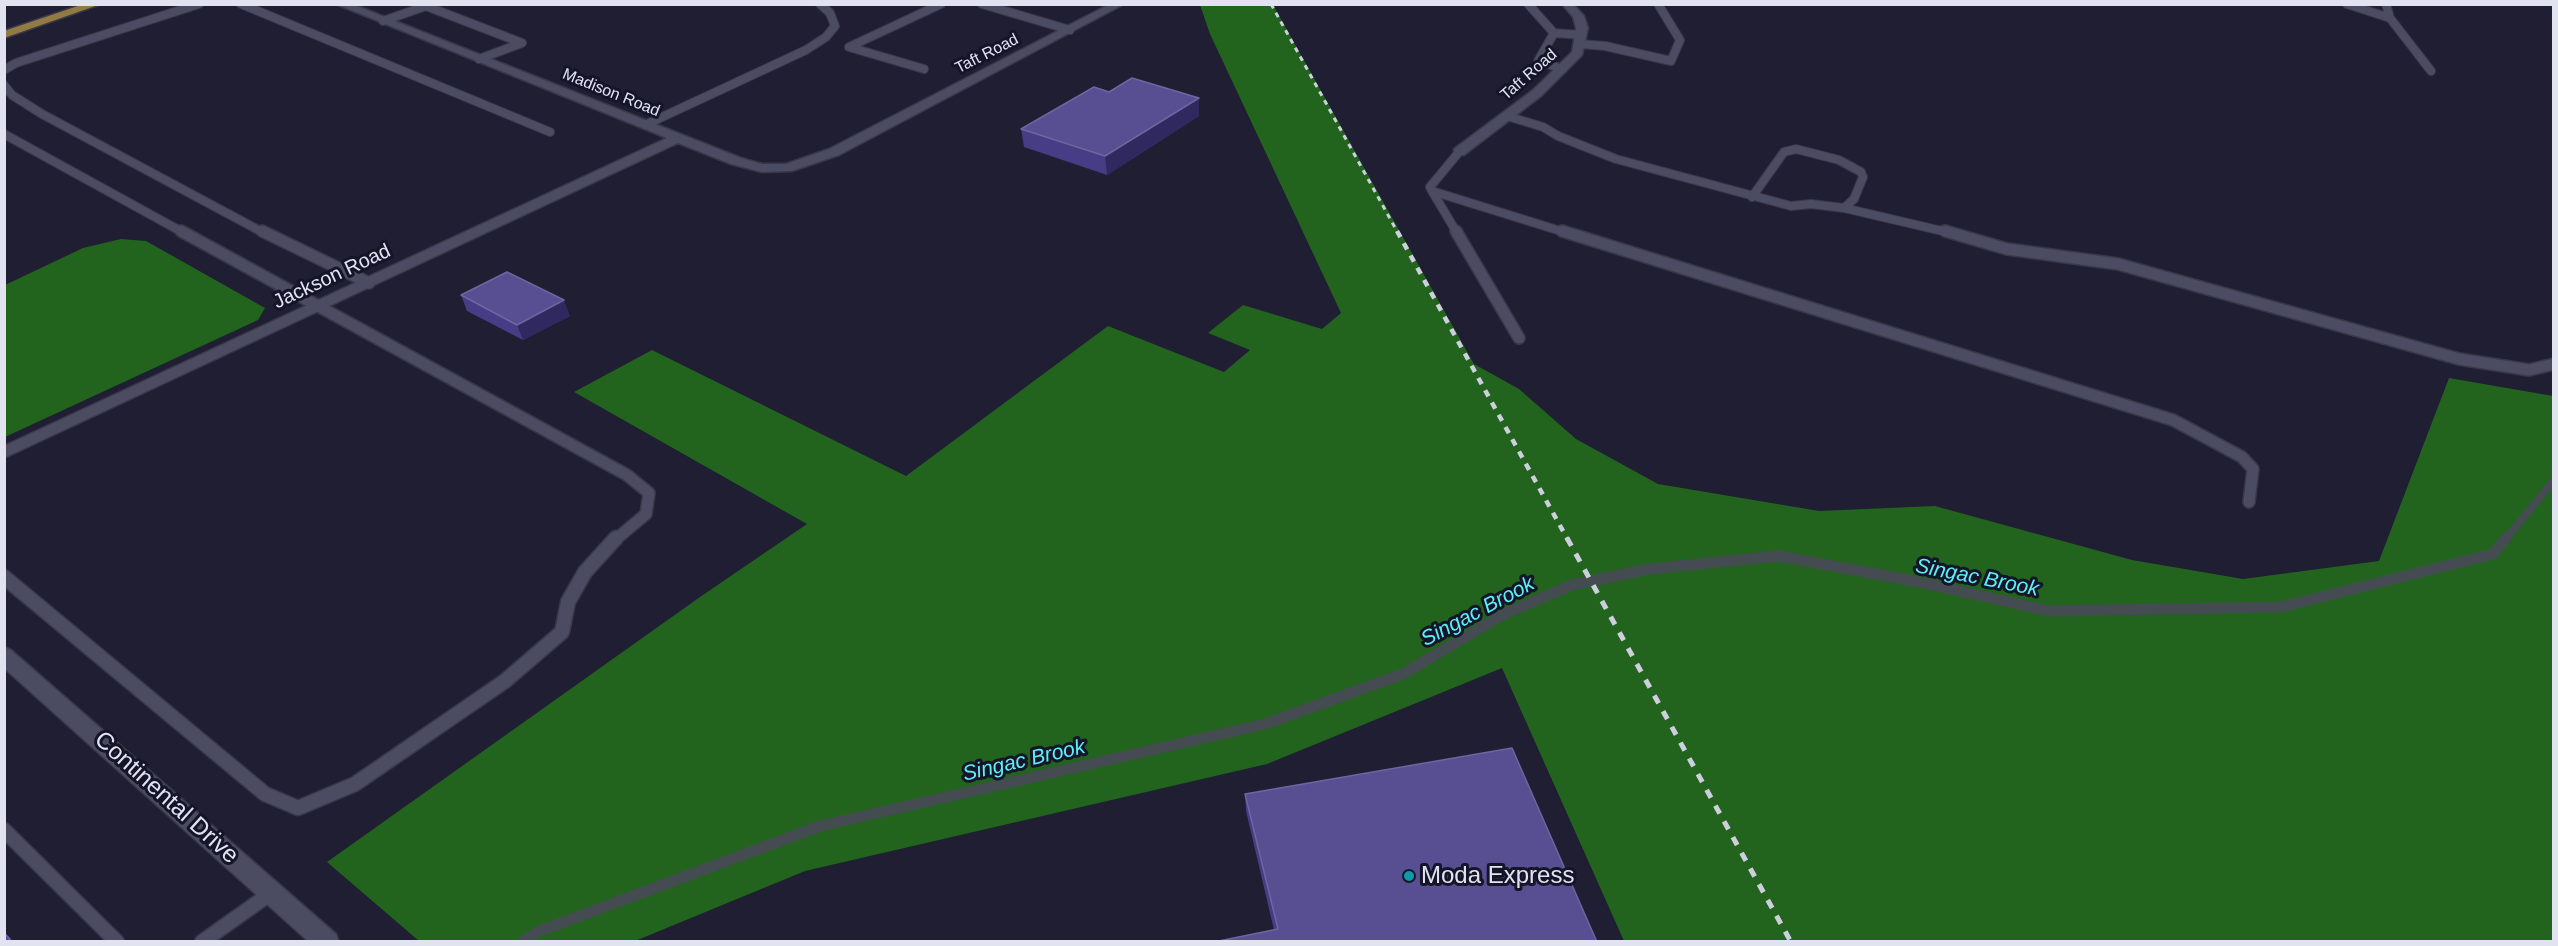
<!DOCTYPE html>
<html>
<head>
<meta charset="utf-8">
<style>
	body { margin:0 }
	#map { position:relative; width:2558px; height:946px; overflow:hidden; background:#1f1e33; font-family:Helvetica,sans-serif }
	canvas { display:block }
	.frame { position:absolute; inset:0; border:6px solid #e2e3f1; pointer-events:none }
</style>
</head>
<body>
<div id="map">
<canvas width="2558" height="946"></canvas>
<div class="frame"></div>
</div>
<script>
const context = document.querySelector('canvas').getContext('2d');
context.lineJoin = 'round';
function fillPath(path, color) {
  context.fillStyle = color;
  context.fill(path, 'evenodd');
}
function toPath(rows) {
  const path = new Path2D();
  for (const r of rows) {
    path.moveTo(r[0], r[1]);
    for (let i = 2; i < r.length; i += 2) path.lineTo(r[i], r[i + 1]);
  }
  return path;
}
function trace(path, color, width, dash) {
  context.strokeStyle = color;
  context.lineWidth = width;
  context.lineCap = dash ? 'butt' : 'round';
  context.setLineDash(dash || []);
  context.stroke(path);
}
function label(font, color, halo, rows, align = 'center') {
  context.font = font + ' Helvetica,sans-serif';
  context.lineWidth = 6;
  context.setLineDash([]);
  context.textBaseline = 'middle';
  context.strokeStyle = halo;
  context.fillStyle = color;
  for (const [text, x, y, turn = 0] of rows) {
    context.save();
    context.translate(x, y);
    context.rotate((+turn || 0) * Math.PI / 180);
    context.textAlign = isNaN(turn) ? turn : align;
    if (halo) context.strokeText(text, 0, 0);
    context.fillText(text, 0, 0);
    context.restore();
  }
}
fillPath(toPath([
	[1200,5,1273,5,1474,364,1519,389,1576,439,1658,484,1819,511,1935,506,2132,560,2243,579,2379,561,2449,378,2553,396,2553,941,1624,941,1502,668,1267,764,805,871,635,941,419,941,327,862,700,597,807,524,574,392,652,350,906,476,1108,326,1224,372,1250,350,1208,333,1243,305,1322,329,1341,313,1210,34],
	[121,239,146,241,265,308,258,320,5,437,5,285,83,248]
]), '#22641d');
trace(toPath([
	[2505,540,2554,480]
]), '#444c51', 8);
trace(toPath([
	[522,942,537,932,820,826,1265,724,1403,674,1504,614,1572,585,1649,569,1778,556,1919,582,2049,611,2281,607,2493,554,2506,538]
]), '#444c51', 11);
const serviceFar2 = toPath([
	[241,4,550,132],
	[982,4,1070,30],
	[1528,4,1554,33,1582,35],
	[2347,4,2390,18,2386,4],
	[2390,18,2431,71],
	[383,21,426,6,522,43,479,59],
	[1554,33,1538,61,1563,69],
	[1580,44,1605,46,1671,61,1680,40,1658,4],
	[924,69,849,47,941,4],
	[4,70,16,63,199,4],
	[4,85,12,95,42,114,264,233],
	[1507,116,1543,127,1558,136,1616,159,1791,206,1811,204,1844,208,1951,233],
	[645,125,806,50,826,37,835,26,830,13,820,4],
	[4,134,184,233],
	[1459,152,1430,187,1432,191,1567,233],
	[1432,191,1457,233],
	[1752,197,1784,152,1796,149,1839,160,1861,172,1863,177,1854,199,1844,208]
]);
const serviceFar1 = toPath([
	[181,231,627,475,649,493,646,514,615,540],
	[262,231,369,283],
	[1456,231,1519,338],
	[1562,231,2173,420,2242,457,2253,469,2249,502],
	[1945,231,2007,249,2118,264,2459,359,2529,370,2554,364]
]);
const service = toPath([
	[4,577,265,794,298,808,355,784,505,681,562,632,568,602,585,572,616,538],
	[4,830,117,942],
	[202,942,271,893]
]);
const minor = toPath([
	[336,4,352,4,741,158,762,164,786,164,829,149,1110,4,1124,4,839,155,792,171,762,172,731,164,678,143,4,458,4,446,667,138,336,4],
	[1562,4,1573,4,1584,16,1588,28,1582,55,1541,96,1464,155,1454,155,1454,149,1533,90,1572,52,1576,28,1573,17,1562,4],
	[4,647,11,650,336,934,339,942,309,942,4,668,4,647]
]);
const primary = toPath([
	[84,4,101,4,4,38,4,31,84,4]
]);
trace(serviceFar2, '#393849', 10);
trace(serviceFar1, '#393849', 14);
trace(service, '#393849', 17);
trace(minor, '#393849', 3);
trace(primary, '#393849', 3);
trace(serviceFar2, '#4b4b62', 8);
trace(serviceFar1, '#4b4b62', 11);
trace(service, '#4b4b62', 14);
fillPath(minor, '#4b4b62');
fillPath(primary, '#927b42');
trace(toPath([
	[1271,4,1398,233]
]), '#cecfde', 3, [5, 5]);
trace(toPath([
	[1397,231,1568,540]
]), '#cecfde', 4.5, [7, 7]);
trace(toPath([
	[1567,538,1791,942]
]), '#cecfde', 5, [9, 9]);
fillPath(toPath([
	[1109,92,1199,116,1107,175,1024,147,1021,129],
	[461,295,570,316,523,340,467,311],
	[1245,794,1597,942,1274,930,1246,811]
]), '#473d86');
fillPath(toPath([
	[1199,98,1199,116,1107,175,1105,156],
	[564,300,570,316,523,340,517,325],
	[4,931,14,942,7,942]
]), '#302960');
const building = toPath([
	[1132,78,1199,98,1105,156,1021,129,1094,87,1109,92,1132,78],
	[507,272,564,300,517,325,461,295,507,272],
	[1512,748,1597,942,1214,942,1278,929,1245,794,1512,748],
	[4,933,10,939,7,942,4,942,4,933]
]);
fillPath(building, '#574f92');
trace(building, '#6d66a0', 1.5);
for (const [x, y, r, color] of [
	[1409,876,6,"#0f9aa8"]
]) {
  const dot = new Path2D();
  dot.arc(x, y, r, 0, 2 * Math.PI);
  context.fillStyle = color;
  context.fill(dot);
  trace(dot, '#151529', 2);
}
label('16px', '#e2e3f1', '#151529', [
	["Taft Road",987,54,-27],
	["Taft Road",1529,75,-41],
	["Madison Road",611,93,22]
]);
label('20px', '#e2e3f1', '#151529', [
	["Jackson Road",332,277,-25]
]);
label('italic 21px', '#5deff6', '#151529', [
	["Singac Brook",1977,578,11],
	["Singac Brook",1478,612,-28],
	["Singac Brook",1024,761,-13]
]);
label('24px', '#e2e3f1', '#151529', [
	["Continental Drive",166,798,42]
]);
label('24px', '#e2e3f1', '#151529', [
	["Moda Express",1421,876]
], 'left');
</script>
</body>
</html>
